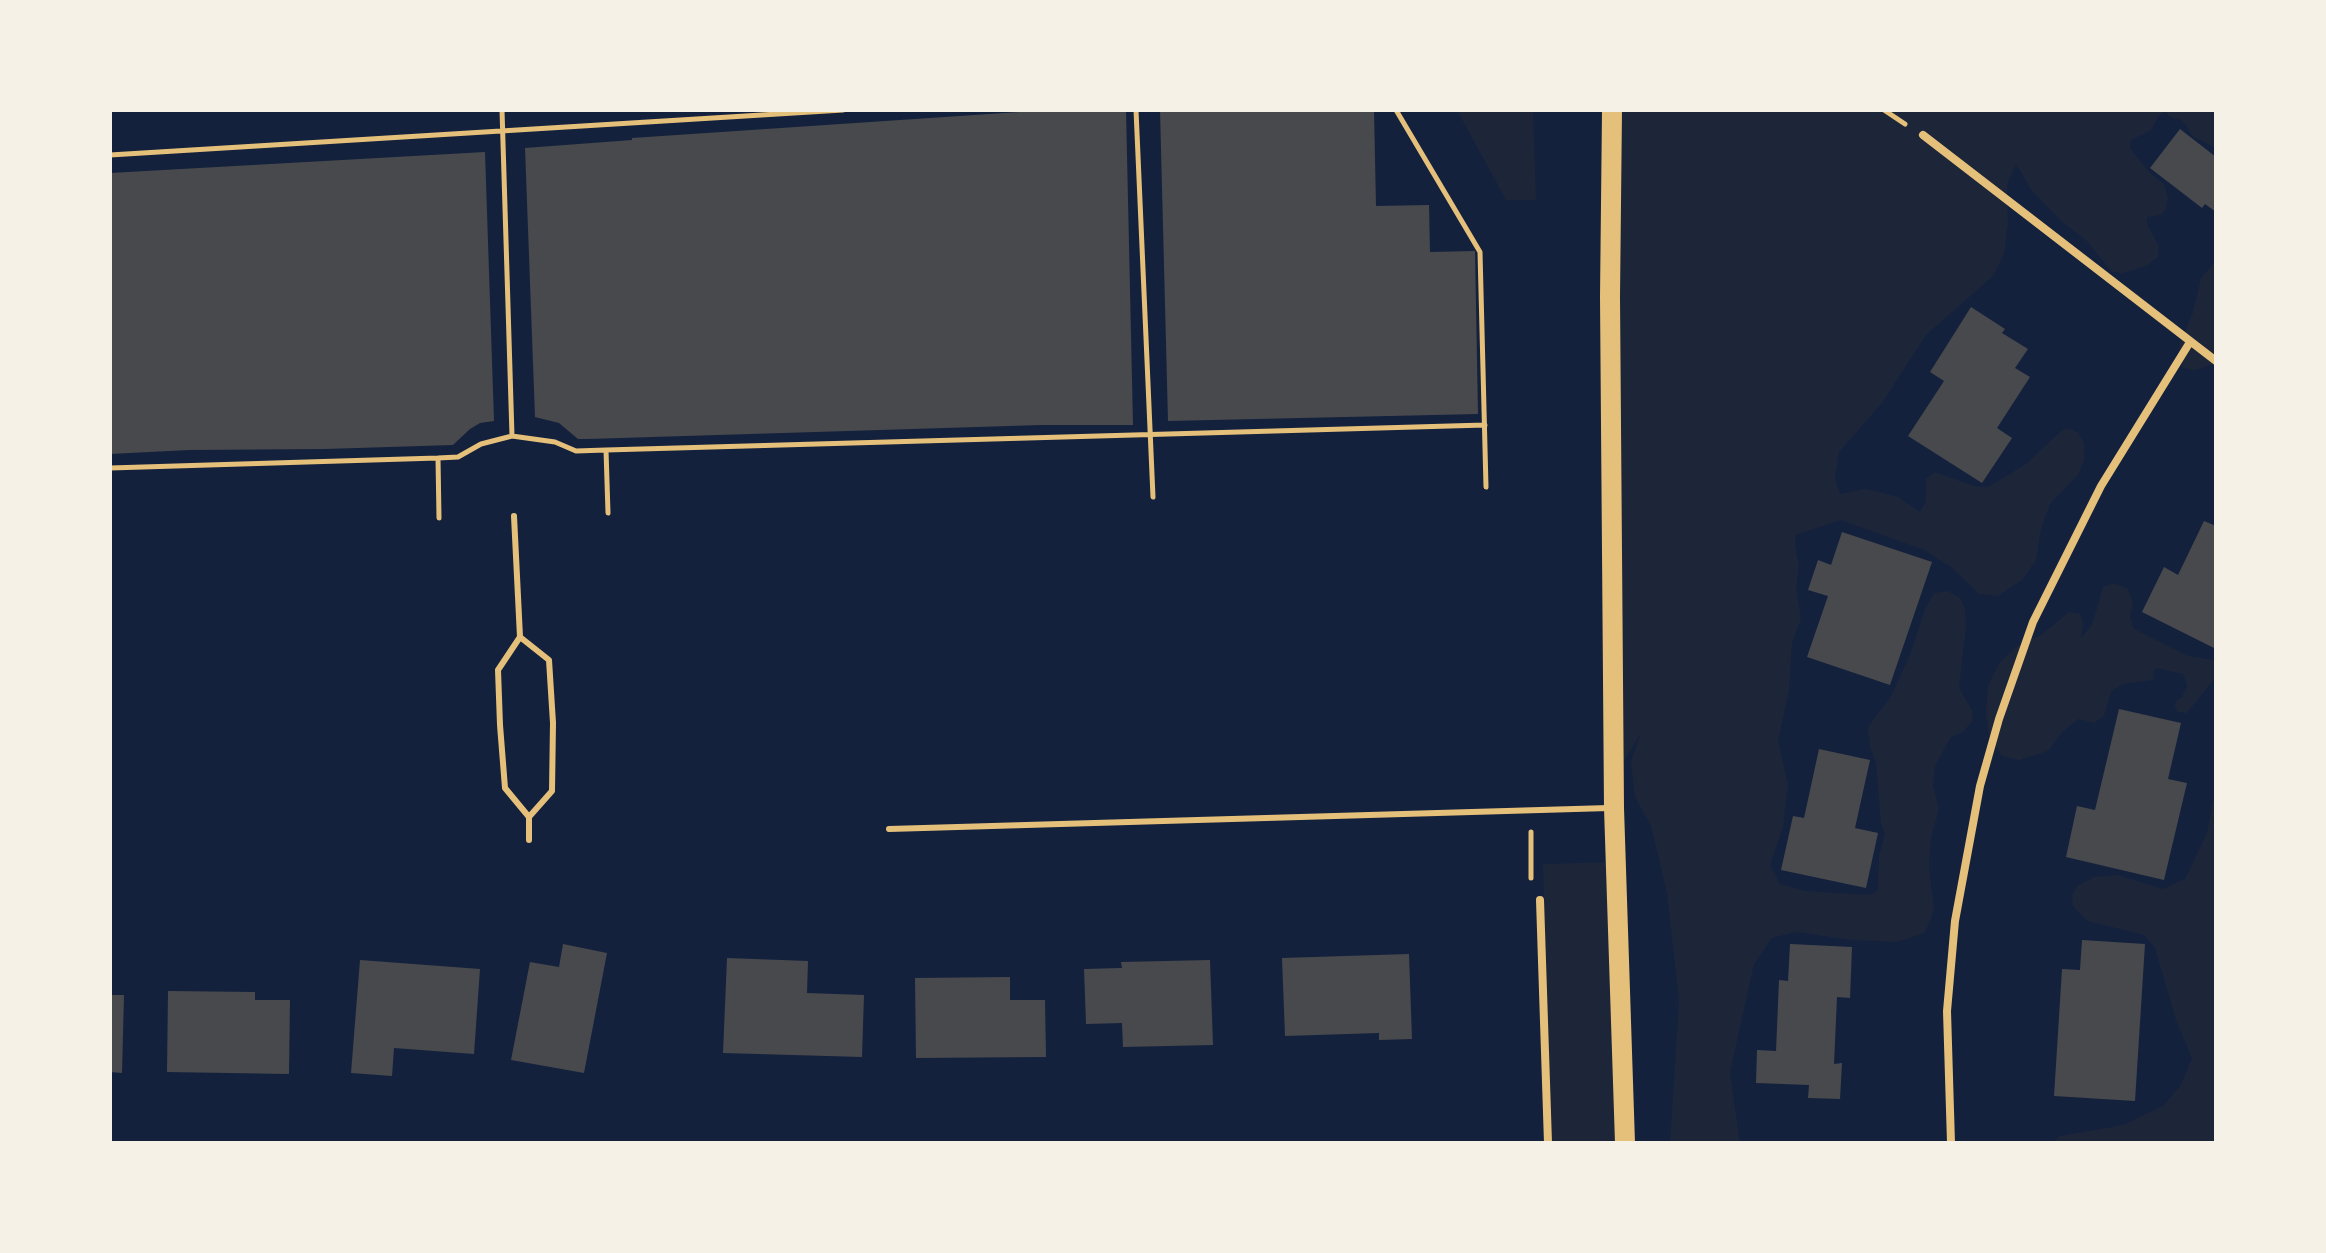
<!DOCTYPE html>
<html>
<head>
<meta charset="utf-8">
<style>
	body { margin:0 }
	#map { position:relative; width:2326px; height:1253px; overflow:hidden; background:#14213d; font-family:Quicksand,sans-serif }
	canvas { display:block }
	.frame { position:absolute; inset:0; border:112px solid #f6f1e7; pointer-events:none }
</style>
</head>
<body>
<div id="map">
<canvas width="2326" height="1253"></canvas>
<div class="frame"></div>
</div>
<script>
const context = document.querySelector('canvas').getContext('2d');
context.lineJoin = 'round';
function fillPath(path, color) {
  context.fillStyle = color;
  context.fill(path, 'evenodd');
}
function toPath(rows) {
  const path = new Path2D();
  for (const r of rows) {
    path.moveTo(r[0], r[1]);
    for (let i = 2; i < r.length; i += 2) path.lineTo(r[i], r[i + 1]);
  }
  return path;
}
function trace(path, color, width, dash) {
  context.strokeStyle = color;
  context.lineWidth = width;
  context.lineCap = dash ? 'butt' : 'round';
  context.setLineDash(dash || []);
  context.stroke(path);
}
fillPath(toPath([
	[1457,110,1533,110,1536,200,1506,200],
	[1612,110,2216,110,2216,148,2193,137,2183,121,2170,117,2165,111,2158,117,2151,130,2131,140,2130,148,2149,172,2164,184,2168,198,2166,209,2161,215,2147,217,2147,224,2159,246,2158,257,2146,266,2123,273,2112,272,2087,241,2061,221,2032,191,2016,164,2007,184,2008,224,2004,254,1993,276,1926,335,1882,403,1839,452,1835,478,1840,494,1866,489,1898,497,1920,512,1926,501,1926,479,1935,472,1974,486,1988,487,2026,464,2062,430,2071,429,2078,433,2084,443,2084,461,2078,475,2050,504,2041,529,2036,560,2023,579,1998,596,1979,594,1951,567,1924,550,1841,520,1795,535,1795,545,1799,566,1796,587,1801,619,1792,643,1789,691,1778,741,1788,784,1783,827,1770,865,1780,884,1805,891,1870,895,1878,890,1879,856,1885,833,1881,824,1876,763,1870,747,1868,728,1877,714,1889,700,1910,655,1925,609,1934,593,1948,591,1960,598,1965,609,1966,627,1959,688,1973,712,1972,721,1963,732,1951,737,1935,766,1933,785,1939,810,1931,837,1929,865,1934,910,1925,933,1897,942,1852,940,1796,932,1772,938,1754,964,1730,1073,1740,1143,1670,1143,1679,1000,1667,893,1651,826,1635,797,1631,761,1641,733,1614,778],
	[2216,261,2216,363,2195,370,2183,368,2179,346,2193,312,2201,278],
	[2114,583,2127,588,2133,602,2130,618,2134,629,2188,656,2214,660,2215,678,2187,713,2177,712,2175,706,2176,701,2182,697,2187,686,2183,674,2157,668,2154,670,2153,680,2122,684,2111,692,2104,716,2094,723,2079,719,2063,731,2048,751,2019,760,2002,756,1989,737,1986,714,1988,685,2000,662,2019,645,2041,635,2069,612,2080,614,2083,622,2081,638,2092,625,2103,587],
	[2216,787,2216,1143,2053,1143,2060,1136,2123,1125,2163,1106,2180,1086,2192,1059,2176,1020,2155,948,2144,935,2087,921,2073,906,2072,895,2077,886,2094,877,2118,875,2163,889,2185,879,2207,833],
	[1613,862,1621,1143,1550,1143,1543,864]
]), '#1d2539');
fillPath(toPath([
	[1126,110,1133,425,1042,425,588,439,578,439,559,423,535,417,525,148,632,140,632,138,1034,111],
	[1160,110,1374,110,1376,206,1429,205,1430,252,1475,251,1478,414,1168,421],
	[2180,129,2216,157,2216,212,2205,204,2202,208,2150,168],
	[485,152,494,421,480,423,470,429,453,445,325,449,189,450,110,454,110,173],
	[1971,307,2005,329,2002,333,2028,349,2015,368,2030,377,1997,428,2012,438,1982,483,1908,436,1944,381,1930,372],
	[2204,521,2216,526,2216,649,2142,612,2164,567,2178,575],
	[1842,532,1932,562,1890,685,1807,657,1828,596,1808,590,1818,560,1831,565],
	[2119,709,2181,723,2168,779,2187,783,2164,880,2066,857,2077,806,2095,810],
	[1819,749,1870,760,1855,828,1878,833,1866,888,1781,870,1793,816,1804,818],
	[2082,940,2145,944,2135,1101,2054,1096,2062,969,2080,970],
	[563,944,607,953,584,1073,511,1060,530,962,559,967],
	[1790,944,1852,947,1850,998,1837,997,1834,1064,1842,1063,1840,1099,1808,1098,1809,1085,1756,1083,1757,1050,1776,1051,1779,980,1788,981],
	[1409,954,1412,1039,1379,1040,1379,1033,1285,1036,1282,958],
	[727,958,808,961,807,993,864,995,862,1057,723,1053],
	[360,960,480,969,474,1054,394,1048,392,1076,351,1073],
	[1210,960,1213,1045,1123,1047,1122,1023,1086,1024,1084,969,1122,968,1121,962],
	[1010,977,1010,1000,1045,1000,1046,1057,916,1058,915,978],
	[168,991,255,992,255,1000,290,1000,289,1074,167,1072],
	[110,995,124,995,122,1073,110,1072]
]), '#48494c');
trace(toPath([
	[502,110,512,436],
	[1136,110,1153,497],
	[1396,110,1480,252,1486,487],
	[1884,110,1905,124],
	[110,155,843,110],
	[606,450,1485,425],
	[110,468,438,458],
	[439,518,438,458,458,457,481,444,512,436,555,442,576,451,606,450,608,513],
	[1531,832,1531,878]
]), '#e5c07b', 5);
trace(toPath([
	[514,516,520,637,498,670,500,725,505,788,529,817],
	[520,637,549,660,553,723,552,791,529,817,529,840],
	[889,829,1609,808]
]), '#e5c07b', 6);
trace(toPath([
	[1923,135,2216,361],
	[1540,900,1548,1143],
	[1951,1143,1947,1011,1955,921,1980,786,1999,719,2033,622,2101,486,2190,342]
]), '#e5c07b', 8);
trace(toPath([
	[1612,110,1610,297,1614,808,1625,1143]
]), '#e5c07b', 20);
</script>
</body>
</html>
